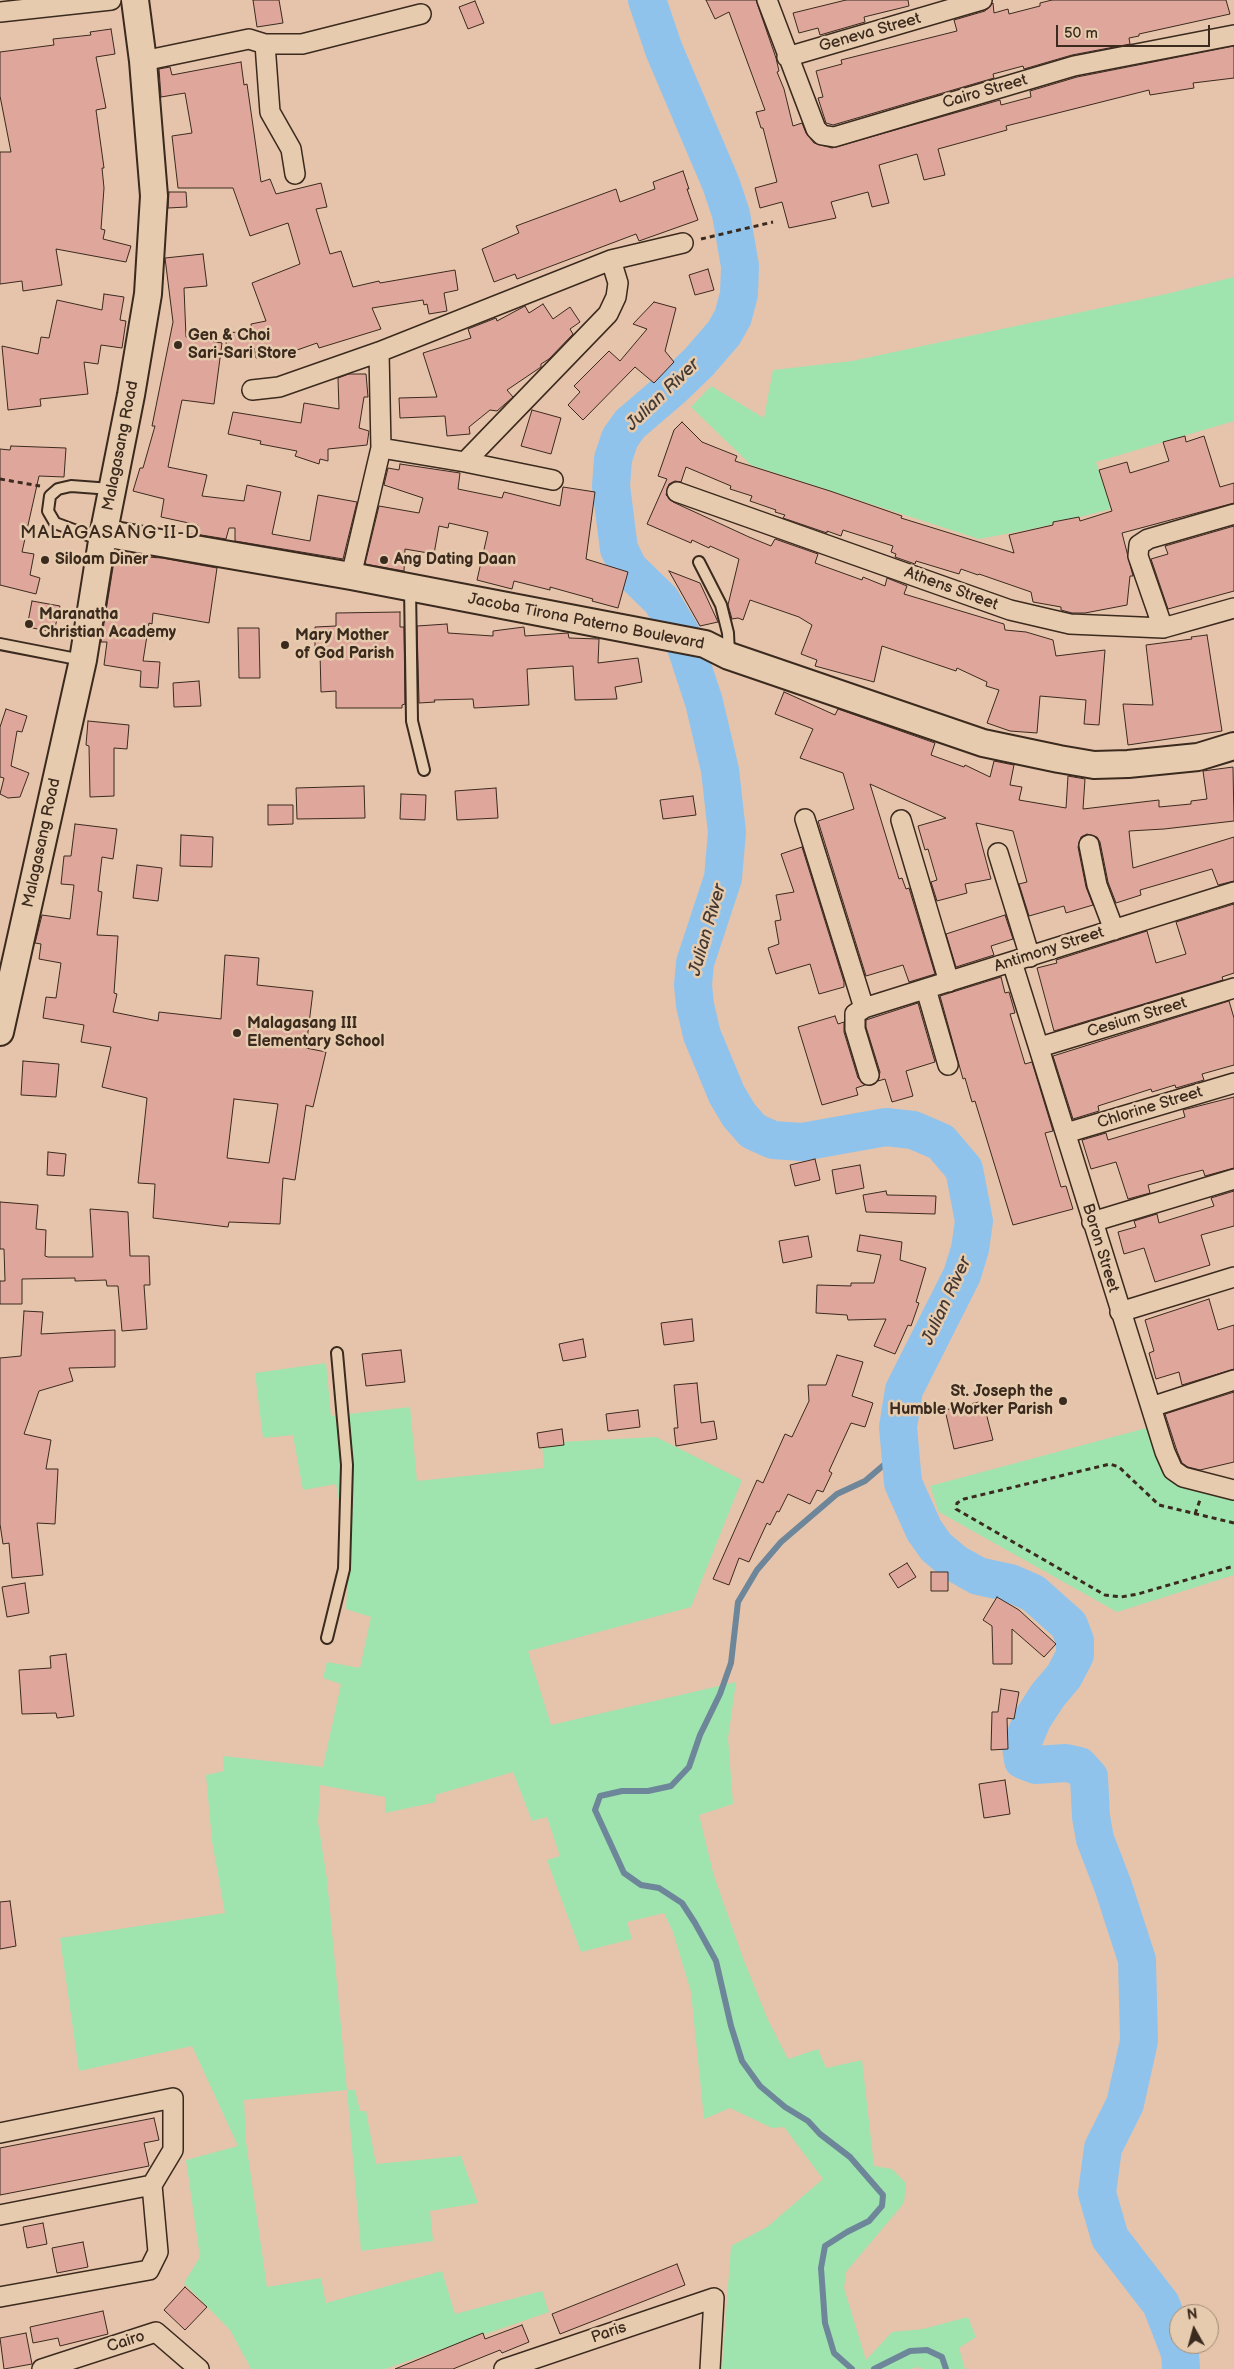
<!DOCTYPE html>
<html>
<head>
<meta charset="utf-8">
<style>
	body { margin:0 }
	#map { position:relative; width:1234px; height:2369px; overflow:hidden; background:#e6c4ab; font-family:"Balsamiq Sans",sans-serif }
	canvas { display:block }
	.north { position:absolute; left:1169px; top:2304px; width:50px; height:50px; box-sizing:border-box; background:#e7cbae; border:1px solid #a28b74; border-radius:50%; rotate:353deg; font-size:14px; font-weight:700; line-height:20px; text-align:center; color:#3b2a1e }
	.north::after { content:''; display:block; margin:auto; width:18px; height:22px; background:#3b2a1e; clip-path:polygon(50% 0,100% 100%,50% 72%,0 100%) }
	.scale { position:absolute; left:1056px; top:25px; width:154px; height:22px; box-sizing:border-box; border:2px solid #3b2a1e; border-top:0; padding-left:6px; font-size:15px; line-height:18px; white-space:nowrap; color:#3b2a1e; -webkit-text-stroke:4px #e7cbae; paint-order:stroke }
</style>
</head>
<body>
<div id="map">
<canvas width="1234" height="2369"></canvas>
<div class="north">N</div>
<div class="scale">50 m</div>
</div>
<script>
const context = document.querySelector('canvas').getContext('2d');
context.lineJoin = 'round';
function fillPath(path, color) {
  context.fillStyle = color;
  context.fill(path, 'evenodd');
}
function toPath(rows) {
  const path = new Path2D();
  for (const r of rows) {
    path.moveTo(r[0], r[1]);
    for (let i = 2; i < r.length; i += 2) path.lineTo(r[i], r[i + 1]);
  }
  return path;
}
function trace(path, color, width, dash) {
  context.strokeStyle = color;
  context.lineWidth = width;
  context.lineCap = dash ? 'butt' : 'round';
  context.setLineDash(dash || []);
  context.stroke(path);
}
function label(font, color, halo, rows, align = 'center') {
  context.font = font + ' "Balsamiq Sans",sans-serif';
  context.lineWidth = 5;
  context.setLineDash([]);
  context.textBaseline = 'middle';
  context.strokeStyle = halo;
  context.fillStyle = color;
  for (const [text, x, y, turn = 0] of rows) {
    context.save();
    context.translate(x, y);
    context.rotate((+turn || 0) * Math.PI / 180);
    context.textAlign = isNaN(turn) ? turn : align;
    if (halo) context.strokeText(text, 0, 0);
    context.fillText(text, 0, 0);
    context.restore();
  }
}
fillPath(toPath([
	[1234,277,1234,421,1096,462,1111,509,1037,528,979,539,751,465,691,407,711,386,764,418,773,370,852,361,1166,294],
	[326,1363,331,1416,410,1407,417,1481,544,1468,542,1443,656,1437,742,1480,691,1607,528,1651,551,1725,736,1682,728,1738,733,1804,699,1815,714,1876,743,1958,768,2020,788,2059,818,2049,826,2068,862,2060,874,2166,892,2169,906,2183,904,2203,846,2272,844,2288,866,2360,892,2332,923,2329,968,2317,976,2337,959,2348,965,2369,923,2369,918,2367,910,2369,722,2369,731,2246,767,2227,823,2179,784,2127,772,2128,730,2108,704,2119,691,1992,673,1932,664,1913,627,1922,632,1939,581,1952,547,1860,560,1856,547,1817,532,1821,513,1772,435,1795,436,1802,385,1813,385,1797,320,1785,318,1822,327,1879,347,2090,355,2090,360,2111,366,2111,376,2164,461,2156,478,2203,430,2211,433,2241,361,2251,347,2090,244,2100,246,2142,267,2287,321,2278,326,2303,442,2271,455,2314,542,2291,549,2312,385,2369,251,2369,230,2330,184,2283,200,2257,186,2160,238,2146,192,2046,79,2071,60,1938,225,1913,212,1841,206,1775,224,1771,223,1756,323,1767,341,1684,323,1678,327,1662,360,1668,371,1617,346,1609,349,1558,336,1484,303,1490,293,1435,263,1438,255,1373],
	[1154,1426,1171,1470,1234,1492,1234,1575,1117,1612,939,1512,930,1486]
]), '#9fe3ae');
trace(toPath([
	[852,2369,834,2353,825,2323,821,2268,825,2246,847,2232,869,2221,882,2206,883,2195,850,2157,820,2134,808,2121,785,2107,760,2086,742,2061,731,2026,716,1961,695,1923,682,1903,659,1888,641,1885,624,1873,595,1810,600,1796,622,1791,648,1791,671,1786,689,1767,700,1735,720,1694,731,1663,738,1602,757,1570,781,1542,837,1494,865,1481,899,1452],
	[874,2369,910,2351,927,2350,942,2357,946,2369]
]), '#6e869a', 6);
trace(toPath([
	[647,0,664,50,721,184,731,214,740,266,739,294,733,317,724,333,699,362,672,388,630,424,620,438,613,459,611,486,619,549,629,569,661,600,682,635,704,702,720,770,727,832,723,878,695,963,693,985,695,1005,702,1035,727,1095,739,1115,753,1131,773,1140,802,1142,886,1127,913,1130,941,1142,964,1169,974,1221,970,1249,962,1275,904,1390,898,1427,903,1483,924,1530,936,1547,955,1563,978,1576,1010,1583,1033,1593,1069,1625,1075,1641,1075,1655,1064,1676,1048,1695,1033,1718,1021,1746,1023,1760,1036,1765,1066,1763,1079,1766,1089,1777,1091,1817,1095,1839,1113,1886,1137,1960,1139,2041,1125,2104,1103,2148,1097,2193,1110,2238,1161,2304,1180,2353,1181,2369]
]), '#90c3ec', 38);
const building = toPath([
	[253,0,279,0,283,23,257,27,253,0],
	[706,0,756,0,776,58,779,71,777,72,784,89,793,126,802,123,806,133,814,143,832,148,1000,100,1001,105,1031,97,1030,91,1077,77,1234,46,1234,78,1193,83,1194,88,1175,91,1150,95,1149,90,1006,126,1007,130,938,149,945,175,924,180,917,154,879,165,889,203,872,207,868,192,831,202,836,218,789,228,782,202,760,208,755,188,777,182,763,128,761,128,756,112,765,110,729,12,715,19,706,0],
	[846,0,908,0,909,6,864,17,865,22,820,35,818,28,799,33,793,13,846,0],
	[1052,0,1226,0,1230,14,1139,34,1139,36,1129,38,1130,44,1072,55,1024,69,1023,66,993,74,994,78,833,125,826,123,818,98,823,97,816,71,842,64,841,60,957,31,954,20,985,11,993,3,994,13,1008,9,1009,14,1040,6,1040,3,1052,0],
	[475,1,484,23,468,29,459,7,475,1],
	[111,29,115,54,96,57,106,108,96,110,104,168,102,168,104,188,101,229,105,230,103,239,131,246,126,262,56,249,62,285,23,291,22,281,0,284,0,152,11,152,0,96,0,52,54,45,53,39,91,35,90,32,111,29],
	[241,62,244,85,247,84,261,182,270,179,276,194,321,183,327,207,316,209,330,254,341,251,353,287,379,281,380,283,455,270,458,290,444,293,447,311,429,314,427,304,424,305,423,300,372,308,381,329,319,348,317,343,283,355,256,358,254,348,227,350,225,333,252,331,251,324,266,321,252,283,300,264,288,223,250,236,233,188,178,188,172,136,192,133,185,93,161,97,159,69,170,67,172,75,241,62],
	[683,171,689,189,687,189,698,220,639,241,636,234,517,279,515,274,494,282,482,249,519,233,516,226,616,189,620,202,655,189,653,182,683,171],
	[169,192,186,192,187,207,168,208,169,192],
	[203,254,207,286,184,288,186,337,222,343,214,404,182,400,168,467,207,475,202,496,244,501,247,485,281,492,272,534,310,541,318,495,357,502,343,559,235,541,235,528,229,528,226,539,195,534,198,525,161,517,164,499,133,491,140,468,143,468,155,426,152,426,173,322,165,258,203,254],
	[708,269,714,290,695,295,689,275,708,269],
	[104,294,124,297,120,320,126,321,122,348,101,345,98,364,84,362,88,394,40,399,41,406,8,410,2,346,38,354,41,337,49,338,57,300,102,310,104,294],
	[654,302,676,308,665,351,674,362,654,383,635,367,583,420,568,405,580,392,574,386,609,351,620,361,647,329,633,324,654,302],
	[543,304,553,319,570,307,580,322,570,329,573,334,549,359,541,364,541,367,507,390,513,397,497,411,490,410,469,427,470,434,447,436,445,416,400,418,399,398,437,397,423,353,471,338,468,329,496,318,497,321,525,306,529,313,543,304],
	[349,374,366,374,368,397,364,397,359,428,369,431,367,445,328,449,328,461,320,459,319,464,295,456,297,451,260,444,261,441,228,434,233,412,301,423,304,403,339,409,338,378,349,374],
	[532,410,561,418,551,454,521,446,532,410],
	[682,422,702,442,737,456,735,461,830,491,902,516,901,518,1014,553,1009,535,1053,525,1053,522,1079,517,1080,521,1112,511,1099,470,1127,462,1130,473,1169,461,1163,442,1185,436,1186,442,1204,436,1220,487,1234,483,1234,503,1122,533,1133,576,1130,576,1127,605,1085,613,1072,613,1061,610,1061,607,1033,602,1031,592,979,574,978,575,961,569,959,574,916,561,915,564,895,557,896,554,891,552,893,546,843,530,841,536,827,531,827,533,783,518,785,515,775,512,776,510,750,501,752,496,730,489,731,486,686,467,681,482,675,481,669,484,666,495,673,502,749,537,771,546,775,539,818,554,815,563,862,580,863,577,885,586,887,578,907,586,904,594,1004,624,1005,630,1026,632,1053,640,1056,656,1105,650,1099,725,1084,724,1086,700,1040,696,1037,733,1010,731,987,723,999,690,986,686,987,682,957,668,956,671,882,646,874,682,815,666,817,660,801,654,812,625,799,617,750,600,743,620,738,618,732,619,728,605,739,559,710,546,709,548,692,540,691,543,647,524,667,479,658,476,674,430,682,422],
	[11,446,66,448,64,477,39,476,22,552,34,554,30,575,40,578,36,594,0,585,0,449,10,450,11,446],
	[400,464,460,473,458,489,502,498,504,492,560,506,563,487,595,492,586,559,628,572,618,608,592,601,593,599,550,587,550,590,514,581,512,589,477,580,488,532,449,523,448,528,439,526,434,554,405,549,404,571,365,564,379,506,419,513,423,498,384,485,388,468,399,470,400,464],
	[1234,526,1234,591,1168,609,1151,559,1168,554,1165,546,1234,526],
	[115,555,162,558,217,568,209,623,153,613,152,624,149,623,143,661,160,662,158,688,140,687,141,671,104,665,107,642,101,642,115,555],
	[669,571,700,583,718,622,700,626,669,571],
	[32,601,60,606,54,632,27,627,32,601],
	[400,612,400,627,404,627,405,704,402,705,402,708,336,708,336,691,321,692,320,653,315,653,315,627,336,626,336,613,400,612],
	[447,624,448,633,493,636,493,631,524,627,525,636,568,633,569,638,599,639,598,663,638,658,642,682,615,687,617,699,575,700,573,666,527,669,529,705,474,708,473,699,434,700,435,702,419,703,417,626,447,624],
	[238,628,259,628,260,678,239,678,238,628],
	[1207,635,1222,731,1128,745,1123,704,1153,705,1146,645,1192,639,1191,637,1207,635],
	[199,681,201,706,174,707,173,683,199,681],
	[784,692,835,715,838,709,935,743,931,755,964,767,965,765,990,777,994,761,1014,765,1010,785,1022,787,1019,800,1066,808,1068,776,1085,779,1083,809,1159,800,1159,807,1191,804,1191,801,1207,799,1203,771,1233,767,1234,821,1164,829,1129,831,1133,868,1234,837,1234,881,1218,885,1212,869,1140,890,1141,895,1116,903,1108,882,1100,842,1097,837,1087,834,1081,837,1078,847,1086,887,1093,905,1066,913,1064,906,1029,916,1019,884,1027,882,1013,831,976,823,991,879,965,884,967,893,937,901,931,882,937,880,928,849,925,850,918,826,946,818,870,784,899,879,902,878,906,889,909,888,935,974,909,982,903,965,866,976,818,821,854,809,843,773,800,758,813,729,775,714,784,692],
	[6,709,27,716,22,732,17,731,11,766,29,773,20,797,8,798,0,794,4,778,0,777,0,727,6,709],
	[88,721,129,725,127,749,114,748,114,796,90,797,89,746,86,745,88,721],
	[364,786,365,818,297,819,296,788,364,786],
	[496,788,498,818,457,820,455,791,496,788],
	[401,794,426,795,425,820,400,819,401,794],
	[693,796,696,815,663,819,660,800,693,796],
	[268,805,293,805,293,824,268,825,268,805],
	[75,824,117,829,113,859,102,857,98,891,102,892,97,935,118,936,114,993,117,994,113,1012,158,1021,159,1012,221,1019,225,955,259,958,257,985,313,991,306,1048,326,1052,313,1107,306,1105,295,1180,283,1178,280,1224,229,1222,228,1227,153,1218,155,1184,138,1183,147,1098,102,1087,111,1047,81,1042,84,1025,43,1018,46,997,56,998,61,963,39,959,41,944,35,943,42,915,70,919,74,885,61,884,64,856,71,856,75,824],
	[234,1099,278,1104,269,1163,227,1158,234,1099],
	[181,835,213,837,212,867,180,866,181,835],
	[802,847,844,982,844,987,819,994,810,964,776,974,768,948,779,944,775,921,781,920,776,895,794,892,781,854,802,847],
	[137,865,162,868,158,901,133,898,137,865],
	[1234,904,1234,973,1222,977,1223,980,1054,1031,1037,968,1057,963,1056,960,1147,931,1156,963,1186,954,1176,922,1234,904],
	[1005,915,1013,939,991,946,994,955,956,967,946,934,1005,915],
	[1001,977,1005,993,1009,992,1015,1013,1010,1014,1025,1064,1032,1062,1053,1131,1045,1133,1061,1187,1066,1186,1073,1209,1013,1225,975,1101,972,1102,965,1078,963,1079,940,996,1001,977],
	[1229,1001,1234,1018,1234,1065,1202,1074,1204,1080,1176,1088,1175,1085,1152,1092,1151,1089,1098,1106,1099,1111,1073,1119,1053,1056,1229,1001],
	[918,1003,935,1062,906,1071,913,1096,892,1102,885,1079,878,1081,880,1072,866,1027,866,1020,918,1003],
	[835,1016,838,1024,844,1022,844,1032,858,1078,865,1085,856,1088,858,1095,822,1105,798,1027,835,1016],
	[23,1061,59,1064,56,1097,21,1095,23,1061],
	[1234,1097,1234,1168,1205,1176,1203,1170,1180,1176,1148,1185,1150,1193,1128,1199,1116,1162,1091,1169,1082,1140,1106,1133,1108,1140,1185,1117,1183,1110,1234,1097],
	[48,1152,66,1154,64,1176,47,1175,48,1152],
	[815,1159,820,1180,795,1186,790,1165,815,1159],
	[860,1165,864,1188,836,1194,832,1170,860,1165],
	[886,1191,887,1195,936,1196,935,1214,866,1212,863,1195,886,1191],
	[1234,1191,1234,1226,1201,1235,1210,1265,1155,1282,1144,1248,1124,1254,1118,1232,1136,1227,1134,1221,1157,1214,1159,1223,1214,1206,1211,1198,1234,1191],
	[0,1202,38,1205,36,1229,46,1230,45,1256,48,1257,93,1257,90,1209,128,1212,130,1256,149,1256,150,1285,144,1285,147,1329,122,1331,118,1286,107,1286,106,1280,75,1281,75,1278,22,1279,22,1304,0,1304,0,1281,5,1281,4,1249,0,1249,0,1202],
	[860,1235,902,1242,900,1260,926,1268,916,1302,919,1303,911,1326,908,1325,895,1354,874,1346,886,1319,848,1320,847,1315,816,1313,817,1285,851,1286,851,1283,874,1283,881,1255,857,1251,860,1235],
	[808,1236,812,1257,783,1263,779,1241,808,1236],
	[1209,1299,1218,1330,1234,1325,1234,1369,1182,1385,1179,1372,1156,1379,1149,1353,1154,1351,1145,1320,1209,1299],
	[24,1311,43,1312,41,1334,115,1330,115,1367,69,1368,73,1381,39,1391,24,1434,51,1440,46,1469,58,1469,55,1524,37,1523,43,1575,12,1578,9,1543,3,1544,0,1524,0,1358,21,1356,24,1311],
	[692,1319,694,1341,664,1345,661,1323,692,1319],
	[583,1339,586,1357,563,1361,559,1344,583,1339],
	[401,1350,405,1382,366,1386,362,1354,401,1350],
	[837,1355,863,1362,852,1396,873,1403,865,1427,851,1423,829,1471,832,1473,823,1492,817,1490,810,1504,788,1494,779,1512,777,1511,770,1525,767,1523,749,1562,739,1558,729,1585,713,1579,757,1480,763,1483,785,1434,792,1437,809,1401,808,1385,826,1385,837,1355],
	[697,1383,701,1423,714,1421,717,1439,676,1446,674,1428,678,1428,674,1385,697,1383],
	[1234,1392,1234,1462,1200,1470,1188,1467,1182,1463,1177,1451,1165,1414,1234,1392],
	[983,1401,993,1440,954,1449,945,1410,983,1401],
	[638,1410,640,1427,608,1431,606,1414,638,1410],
	[562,1429,564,1445,539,1448,537,1433,562,1429],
	[907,1563,916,1577,898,1588,889,1574,907,1563],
	[931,1572,948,1572,948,1591,931,1591,931,1572],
	[25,1583,29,1613,7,1617,2,1587,25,1583],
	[997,1597,1019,1610,1056,1644,1044,1657,1012,1629,1012,1664,993,1664,992,1626,983,1620,997,1597],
	[66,1654,74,1716,57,1718,56,1713,22,1714,19,1670,51,1668,50,1656,66,1654],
	[1001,1689,1019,1692,1014,1719,1007,1718,1008,1749,991,1750,992,1712,998,1712,1001,1689],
	[1005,1780,1010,1814,984,1818,979,1784,1005,1780],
	[10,1901,16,1946,0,1949,0,1902,10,1901],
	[154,2118,159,2140,144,2143,149,2166,0,2195,0,2148,154,2118],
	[43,2223,47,2244,27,2248,23,2227,43,2223],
	[83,2242,88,2267,57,2273,52,2248,83,2242],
	[677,2264,685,2285,560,2334,552,2314,677,2264],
	[185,2287,207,2307,185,2330,164,2310,185,2287],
	[103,2311,108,2334,60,2346,58,2338,33,2343,30,2327,103,2311],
	[522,2325,529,2342,502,2353,500,2350,453,2369,395,2369,483,2333,485,2339,522,2325],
	[26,2333,32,2364,4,2369,0,2338,26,2333]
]);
fillPath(building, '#dfa69c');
trace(building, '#3b2a1e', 1);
const lane = toPath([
	[101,540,55,523,48,511,50,496,58,489,71,486,111,489],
	[699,562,721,605,728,633,729,654],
	[410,587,412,721,424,770],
	[0,644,82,660],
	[327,1638,344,1569,347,1465,337,1353]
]);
const street = toPath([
	[767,0,816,129,822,135,834,137,1074,66,1234,35],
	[0,12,111,0],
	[265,44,270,112,291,149,295,174],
	[787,57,982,0],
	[143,61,249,39,265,44,302,44,421,14],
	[379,352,381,448],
	[252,390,279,387,379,352,611,260,683,243],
	[465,462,553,480],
	[677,492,1010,610,1070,624,1163,628,1234,608],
	[351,576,381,448,465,462,608,314,616,297,618,283,611,260],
	[1163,628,1138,556,1139,545,1148,539,1234,514],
	[805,819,864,1008],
	[901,820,949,982],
	[1089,845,1097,885,1114,930],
	[998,853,1030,957],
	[1012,962,1165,1452,1173,1470,1183,1477,1234,1490],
	[926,989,948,1065],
	[1040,1047,1234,988],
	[869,1075,855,1029,855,1014,864,1008,1234,892],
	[1066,1133,1234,1083],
	[1092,1222,1234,1179],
	[1120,1312,1234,1277],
	[1151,1407,1234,1380],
	[0,2133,173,2098,173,2150,152,2185,158,2252,149,2270,0,2297],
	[0,2215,152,2185],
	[42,2369,156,2332,199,2369],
	[504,2369,714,2298,710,2369]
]);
const secondary = toPath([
	[103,533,351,576,705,644,729,656,983,743,1059,759,1094,765,1128,764,1198,757,1234,746],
	[0,1032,83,660,102,541,131,395,148,294,154,196,143,61,135,0]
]);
trace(lane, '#3b2a1e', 14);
trace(street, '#3b2a1e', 22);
trace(secondary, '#3b2a1e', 30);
trace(toPath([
	[701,239,773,222],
	[0,479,40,486],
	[1195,1514,1200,1500],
	[1234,1523,1159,1505,1119,1467,1110,1464,964,1499,957,1503,956,1509,1105,1595,1121,1597,1138,1594,1234,1566]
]), '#3b2a1e', 3, [5, 4]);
trace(lane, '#e7cbae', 10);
trace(street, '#e7cbae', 19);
trace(secondary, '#e7cbae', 26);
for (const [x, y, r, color] of [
	[178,345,5,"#3b2a1e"],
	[45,560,5,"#3b2a1e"],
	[384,560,5,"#3b2a1e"],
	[29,624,5,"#3b2a1e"],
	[285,645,5,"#3b2a1e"],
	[237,1033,5,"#3b2a1e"],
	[1063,1401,5,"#3b2a1e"]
]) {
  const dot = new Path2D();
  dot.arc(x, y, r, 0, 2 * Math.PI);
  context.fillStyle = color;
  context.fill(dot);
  trace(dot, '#e7cbae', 2);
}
label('16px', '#3b2a1e', '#e7cbae', [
	["Geneva Street",870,33,-16],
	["Cairo Street",985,92,-16],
	["Malagasang Road",121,446,-79],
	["Athens Street",951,589,20],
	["Jacoba Tirona Paterno Boulevard",586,622,11],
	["Malagasang Road",42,843,-78],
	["Antimony Street",1049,950,-18],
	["Cesium Street",1137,1018,-17],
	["Chlorine Street",1150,1108,-17],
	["Boron Street",1100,1248,73],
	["Paris",609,2333,-19],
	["Cairo",126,2342,-18]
]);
label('bold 16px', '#3b2a1e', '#e7cbae', [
	["Gen & Choi",188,336],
	["Sari-Sari Store",188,354],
	["Siloam Diner",55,560],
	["Ang Dating Daan",394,560],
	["Maranatha",39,615],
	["Christian Academy",39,633],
	["Mary Mother",295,636],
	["of God Parish",295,654],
	["Malagasang III",247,1024],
	["Elementary School",247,1042],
	["St. Joseph the",1053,1392,"right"],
	["Humble Worker Parish",1053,1410,"right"]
], 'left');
label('italic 18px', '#443933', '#e7cbae', [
	["Julian River",663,395,-44],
	["Julian River",708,930,-74],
	["Julian River",947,1301,-65]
]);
context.letterSpacing = '1px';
label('19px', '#3b2a1e', '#e7cbae', [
	["MALAGASANG II-D",110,533]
]);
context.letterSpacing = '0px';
</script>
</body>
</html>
